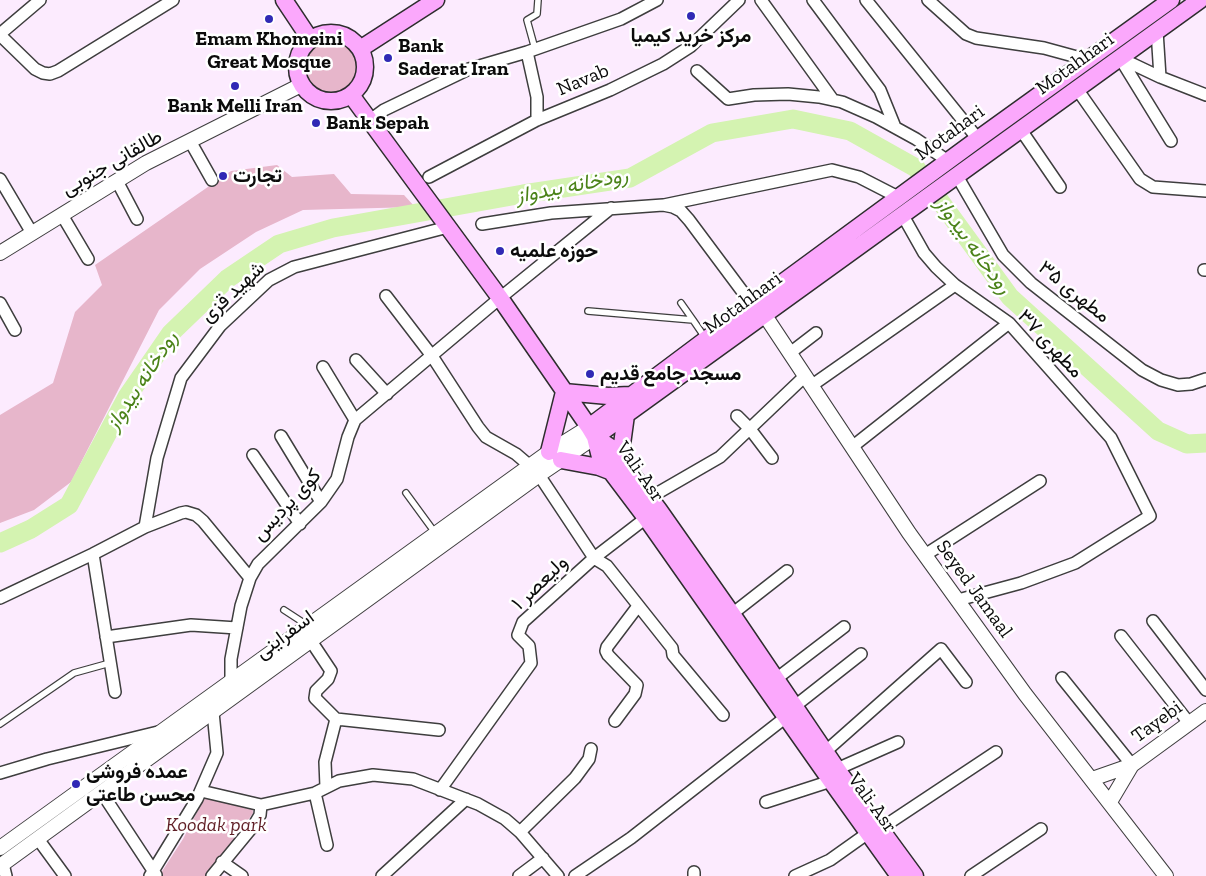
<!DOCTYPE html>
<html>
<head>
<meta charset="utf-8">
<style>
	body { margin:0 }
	canvas { display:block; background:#fcebfe }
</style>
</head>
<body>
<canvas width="1206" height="876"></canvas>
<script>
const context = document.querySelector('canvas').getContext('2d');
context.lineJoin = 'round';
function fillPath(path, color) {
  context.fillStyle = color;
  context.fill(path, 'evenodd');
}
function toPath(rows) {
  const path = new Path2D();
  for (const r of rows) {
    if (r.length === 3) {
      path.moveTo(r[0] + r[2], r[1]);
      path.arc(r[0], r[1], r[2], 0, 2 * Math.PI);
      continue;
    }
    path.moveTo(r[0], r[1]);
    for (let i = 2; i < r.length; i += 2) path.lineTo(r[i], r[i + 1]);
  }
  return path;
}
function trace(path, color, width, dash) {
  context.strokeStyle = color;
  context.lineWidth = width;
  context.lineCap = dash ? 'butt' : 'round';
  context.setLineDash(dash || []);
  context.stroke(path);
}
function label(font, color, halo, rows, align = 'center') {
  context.font = font + ' "Zilla Slab",Vazirmatn,serif';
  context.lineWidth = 5;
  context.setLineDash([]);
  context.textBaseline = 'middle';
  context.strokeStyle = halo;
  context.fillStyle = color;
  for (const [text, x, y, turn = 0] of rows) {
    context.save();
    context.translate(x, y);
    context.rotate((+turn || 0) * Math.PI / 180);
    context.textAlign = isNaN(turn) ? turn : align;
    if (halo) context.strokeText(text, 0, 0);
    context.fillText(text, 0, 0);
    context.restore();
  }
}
fillPath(toPath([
	[331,67,25],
	[277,165,292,177,334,174,351,194,404,195,415,207,303,210,256,232,200,269,159,310,71,482,34,510,0,523,0,415,53,383,75,312,102,285,95,265,231,171],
	[212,795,252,807,253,813,209,876,163,876,161,873,183,839,204,799]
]), '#e7b6cb');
trace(toPath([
	[0,543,31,529,69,505,127,397,171,333,227,279,279,244,333,228,523,194,630,178,712,133,793,119,850,131,916,168,1010,297,1158,431,1187,444,1206,443]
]), '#d4f3b1', 19);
const service = toPath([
	[535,49,527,20,537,14,538,0],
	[681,303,693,320],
	[588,311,693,320,706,339],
	[406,493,436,534],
	[284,610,307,625],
	[0,724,74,673,110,663]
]);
const minor = toPath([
	[761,0,833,100],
	[813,0,880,90,895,127],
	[866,0,978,139],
	[928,0,966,34,976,38,1044,48,1088,60],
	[1157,31,1160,77],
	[0,34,40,0],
	[0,35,35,69,43,73,50,74,58,71,173,0],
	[527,52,537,97,537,120],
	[1120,58,1171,141],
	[1120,58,1160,77,1206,95],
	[697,71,728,99,754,95,788,94,819,97,842,102,876,117,916,139,948,161],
	[1077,89,1140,179,1153,187,1206,191],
	[369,121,384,110,469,69,527,52,621,19,657,0],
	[1021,130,1060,187],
	[190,141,212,180],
	[957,176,1003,255,1031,283,1142,370,1161,380,1178,385,1191,384,1206,379],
	[429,177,537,120,610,90,663,64,691,46,739,0],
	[0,179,32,233],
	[117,181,137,219],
	[664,205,832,170,859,177,898,197],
	[902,214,924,253,936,267,955,285,1009,323,1111,438,1150,516,1075,563,1021,583,958,600],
	[62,215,88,259],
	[482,224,551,213,663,205,673,207,681,211,689,220,742,291,756,302],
	[1204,270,1206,270],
	[386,296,432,356,478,427,486,437,516,454,530,466],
	[0,303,15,330],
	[790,353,816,333],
	[356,360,387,394],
	[323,367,355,420],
	[811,386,955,285],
	[737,416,750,429,772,458],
	[281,436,321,502],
	[852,447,1009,323],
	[253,455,300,524],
	[539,475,594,558,607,566,672,648,673,655,723,715],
	[649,498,720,457,805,376],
	[145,527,157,458,181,378,220,326,269,280,294,267,448,227],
	[93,554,115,692],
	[925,555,1040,481],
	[0,598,93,554,145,527,181,513,186,512,196,515,203,521,250,578],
	[732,614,787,571],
	[1153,621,1206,690],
	[1121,636,1189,723],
	[106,637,191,625,237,628],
	[311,641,331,671,328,679,316,691,315,698,336,719,439,730],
	[1062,678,1132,765],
	[776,679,844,627],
	[231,682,231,659,241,606,250,578,258,564,321,502,337,479,348,437,355,420,500,298,611,208],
	[795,706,861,654],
	[615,721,635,694,637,685,608,655,606,651,607,647,638,606],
	[826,751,941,649,966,682],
	[837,769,898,742],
	[0,773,47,759,158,732],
	[326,787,325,762,336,719],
	[440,790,531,663,529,646,518,635,523,622,594,558,646,518],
	[201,791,261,805,315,793,339,781,373,775,413,779,478,804,505,819,520,832,558,876],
	[102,793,156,875],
	[315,793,327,845],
	[766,802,831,781],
	[880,829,996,752],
	[520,832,575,778,589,759,591,749],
	[38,839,65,876],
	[222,862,242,876],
	[3,864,6,876],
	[694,872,694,876],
	[150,876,197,799,217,753,213,712],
	[212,876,254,825,260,815,261,805],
	[382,876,466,799],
	[519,876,543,858],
	[575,876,631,838,786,717],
	[795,876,830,860,868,833],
	[971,876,1041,829]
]);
const tertiary = toPath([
	[0,253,146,163,301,85],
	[764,314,909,533,1025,694,1166,876],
	[1092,779,1132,765,1206,711],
	[1110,802,1132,765],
	[0,848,549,452,589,427],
	[0,866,539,475,595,437]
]);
const secondary = toPath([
	[284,0,310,39],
	[331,67,34],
	[360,49,436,0],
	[351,95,500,298,589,427,595,437,600,457,646,518,831,781,899,876],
	[564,392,608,396,630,395],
	[589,427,756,302,978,139,1171,0],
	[595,437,1200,0],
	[595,437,613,449,659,510,732,614,841,775,915,876],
	[549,452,564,392],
	[620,459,626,415],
	[561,460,599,467,612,472]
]);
trace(service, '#3e3e3e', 8);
trace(minor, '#3e3e3e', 14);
trace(tertiary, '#3e3e3e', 16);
trace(secondary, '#2d2d2d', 19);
trace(service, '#fff', 5.5);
trace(minor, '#fff', 11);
trace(tertiary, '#fff', 14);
trace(secondary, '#fba8fc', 16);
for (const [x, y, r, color] of [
	[691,16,5,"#3029b5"],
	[269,19,5,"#3029b5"],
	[388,58,5,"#3029b5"],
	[235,86,5,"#3029b5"],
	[316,123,5,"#3029b5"],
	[223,176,5,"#3029b5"],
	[500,251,5,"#3029b5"],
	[590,374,5,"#3029b5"],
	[76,784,5,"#3029b5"]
]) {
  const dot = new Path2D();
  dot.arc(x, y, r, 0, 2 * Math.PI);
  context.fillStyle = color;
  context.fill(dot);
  trace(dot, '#fff', 2);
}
label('bold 20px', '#0b0b0b', '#fff', [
	["مرکز خرید کیمیا",691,36,"center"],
	["Emam Khomeini",269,39,"center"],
	["Great Mosque",269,62,"center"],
	["Bank",398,46],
	["Saderat Iran",398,69],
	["Bank Melli Iran",235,106,"center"],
	["Bank Sepah",326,123],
	["تجارت",233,176],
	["حوزه علمیه",510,251],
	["مسجد جامع قدیم",600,374],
	["عمده فروشی",86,772],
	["محسن طاعتی",86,795]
], 'left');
label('20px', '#0b0b0b', '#fff', [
	["Motahhari",1075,64,-36],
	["Navab",583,80,-23],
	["Motahari",950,133,-36],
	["طالقانی جنوبی",112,163,-30],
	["شهید قزی",233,292,-43],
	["مطهری ۳۵",1074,292,39],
	["Motahhari",743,303,-36],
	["مطهری ۳۷",1050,344,47],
	["Vali-Asr",640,472,55],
	["کوی پردیس",287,505,-47],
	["ولیعصر ۱",540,583,-44],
	["Seyed Jamaal",974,589,54],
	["اسفراینی",285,635,-36],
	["Tayebi",1157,722,-36],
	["Vali-Asr",872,803,54]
]);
label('italic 20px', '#601f26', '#fff', [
	["Koodak park",216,825]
]);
label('italic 21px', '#4b8319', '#fff', [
	["رودخانه بیدواز",572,186,-11],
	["رودخانه بیدواز",973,246,54],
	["رودخانه بیدواز",142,381,-57]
]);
</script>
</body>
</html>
